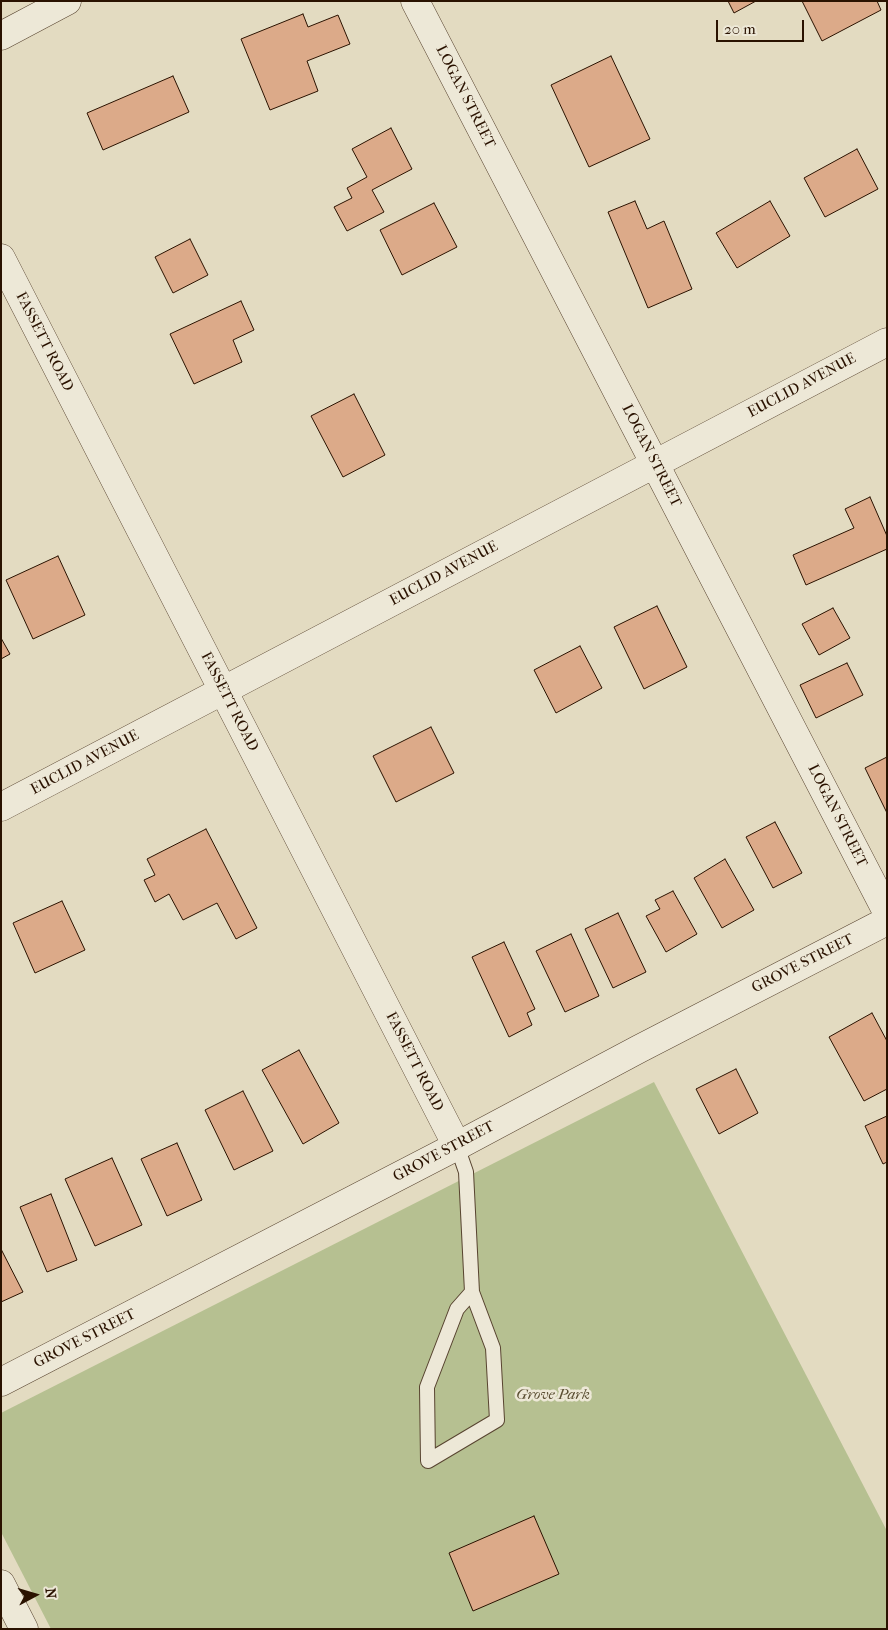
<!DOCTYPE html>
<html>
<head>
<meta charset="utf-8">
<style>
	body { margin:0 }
	#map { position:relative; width:888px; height:1630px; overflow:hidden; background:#e3dbc1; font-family:"IM FELL French Canon",serif }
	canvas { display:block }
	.frame { position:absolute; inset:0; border:2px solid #2a1200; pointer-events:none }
	.north { position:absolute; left:10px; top:1570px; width:50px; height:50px; -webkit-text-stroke:4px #ede8d7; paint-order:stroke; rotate:84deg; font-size:14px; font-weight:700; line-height:20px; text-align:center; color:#2a1200 }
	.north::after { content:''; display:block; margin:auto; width:18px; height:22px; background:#2a1200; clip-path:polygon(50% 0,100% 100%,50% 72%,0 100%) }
	.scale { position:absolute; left:716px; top:20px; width:88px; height:22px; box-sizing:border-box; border:2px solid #2a1200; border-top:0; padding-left:6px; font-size:15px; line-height:18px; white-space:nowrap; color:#2a1200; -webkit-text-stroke:4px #ede8d7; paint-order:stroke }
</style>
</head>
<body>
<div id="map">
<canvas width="888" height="1630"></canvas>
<div class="frame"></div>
<div class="north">N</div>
<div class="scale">20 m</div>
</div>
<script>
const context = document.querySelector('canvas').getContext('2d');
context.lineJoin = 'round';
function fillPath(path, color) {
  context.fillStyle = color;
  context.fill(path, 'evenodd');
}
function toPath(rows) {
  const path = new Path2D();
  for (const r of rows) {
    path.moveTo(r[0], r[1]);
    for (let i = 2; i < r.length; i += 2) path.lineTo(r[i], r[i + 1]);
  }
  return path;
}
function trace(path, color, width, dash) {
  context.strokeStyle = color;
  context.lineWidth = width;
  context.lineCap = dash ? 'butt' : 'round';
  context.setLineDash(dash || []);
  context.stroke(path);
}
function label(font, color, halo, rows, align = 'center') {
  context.font = font + ' "IM FELL French Canon",serif';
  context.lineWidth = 5;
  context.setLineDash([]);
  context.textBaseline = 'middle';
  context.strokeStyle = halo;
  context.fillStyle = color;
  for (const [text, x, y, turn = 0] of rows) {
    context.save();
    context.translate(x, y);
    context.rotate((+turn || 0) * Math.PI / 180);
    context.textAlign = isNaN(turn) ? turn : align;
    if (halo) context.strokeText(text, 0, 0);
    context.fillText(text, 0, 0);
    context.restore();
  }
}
fillPath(toPath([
	[654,1082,887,1531,887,1629,51,1629,1,1532,1,1413]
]), '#b6c091');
const building = toPath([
	[728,1,756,1,734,13,728,1],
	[802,1,877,1,881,10,822,41,802,1],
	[303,14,308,27,338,15,350,44,307,61,318,91,270,110,241,39,303,14],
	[611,56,650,139,589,167,551,85,611,56],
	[173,76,189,112,103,150,87,113,173,76],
	[391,128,412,169,372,190,384,212,347,231,334,207,352,198,347,188,367,177,352,149,391,128],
	[857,149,878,189,825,217,804,178,857,149],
	[635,201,647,229,664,221,692,289,648,308,608,212,635,201],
	[770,201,790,236,737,268,716,233,770,201],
	[434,203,457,247,402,275,380,230,434,203],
	[190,239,208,275,173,293,155,257,190,239],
	[241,301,254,330,233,340,242,362,194,384,170,334,241,301],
	[354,394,385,455,343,477,311,416,354,394],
	[870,497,887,536,887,549,806,585,793,555,854,528,845,509,870,497],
	[58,556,85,615,33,639,6,580,58,556],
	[657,606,687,667,644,689,614,627,657,606],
	[833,608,850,638,819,655,802,624,833,608],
	[1,638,10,654,1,659,1,638],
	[580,646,602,688,556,713,534,670,580,646],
	[847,663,863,695,816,718,800,685,847,663],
	[431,727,454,773,396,802,373,756,431,727],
	[887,757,887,813,865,768,887,757],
	[775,822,802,873,773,888,746,837,775,822],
	[206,829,257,928,236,939,217,903,183,920,169,894,155,902,144,880,155,875,147,859,206,829],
	[725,859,754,910,722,928,694,878,725,859],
	[673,891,697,934,666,952,646,916,660,909,655,900,673,891],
	[62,901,85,950,35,973,13,923,62,901],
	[618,913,646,972,613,988,585,929,618,913],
	[571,934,599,996,565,1012,536,951,571,934],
	[504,942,535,1009,527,1013,532,1025,509,1037,472,957,504,942],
	[872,1013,887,1041,887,1089,864,1101,829,1037,872,1013],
	[299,1050,339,1123,303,1144,262,1070,299,1050],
	[736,1069,758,1113,719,1134,696,1089,736,1069],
	[243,1091,273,1151,234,1170,205,1110,243,1091],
	[887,1116,887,1162,883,1164,865,1126,887,1116],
	[177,1143,202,1200,167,1216,141,1159,177,1143],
	[112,1158,142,1225,95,1246,65,1179,112,1158],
	[51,1194,77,1260,47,1272,20,1207,51,1194],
	[1,1249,23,1292,1,1302,1,1249],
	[534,1516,559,1574,473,1611,449,1553,534,1516]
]);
fillPath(building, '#dcaa89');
trace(building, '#2a1200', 1);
const lane = toPath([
	[457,1146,466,1172,472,1292,457,1309,427,1387,428,1461,497,1420,493,1348,472,1292]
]);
const street = toPath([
	[415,1,887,912],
	[1,36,67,1],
	[1,258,457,1146],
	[1,807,887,342],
	[1,1382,457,1146,639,1049,887,921],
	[1,1584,24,1629]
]);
trace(lane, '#584430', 16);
trace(street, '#584430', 29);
trace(lane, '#ede8d7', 14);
trace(street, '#ede8d7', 28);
label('15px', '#2a1200', '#ede8d7', [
	["LOGAN STREET",465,97,63],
	["FASSETT ROAD",44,342,63],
	["EUCLID AVENUE",802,386,-28],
	["LOGAN STREET",651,456,63],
	["EUCLID AVENUE",444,574,-28],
	["FASSETT ROAD",229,702,63],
	["EUCLID AVENUE",85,763,-28],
	["LOGAN STREET",837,816,63],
	["GROVE STREET",803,964,-27],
	["FASSETT ROAD",414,1062,63],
	["GROVE STREET",444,1152,-28],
	["GROVE STREET",85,1339,-27]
]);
label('italic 15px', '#5b4f33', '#ede8d7', [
	["Grove Park",553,1395]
]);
</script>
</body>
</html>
